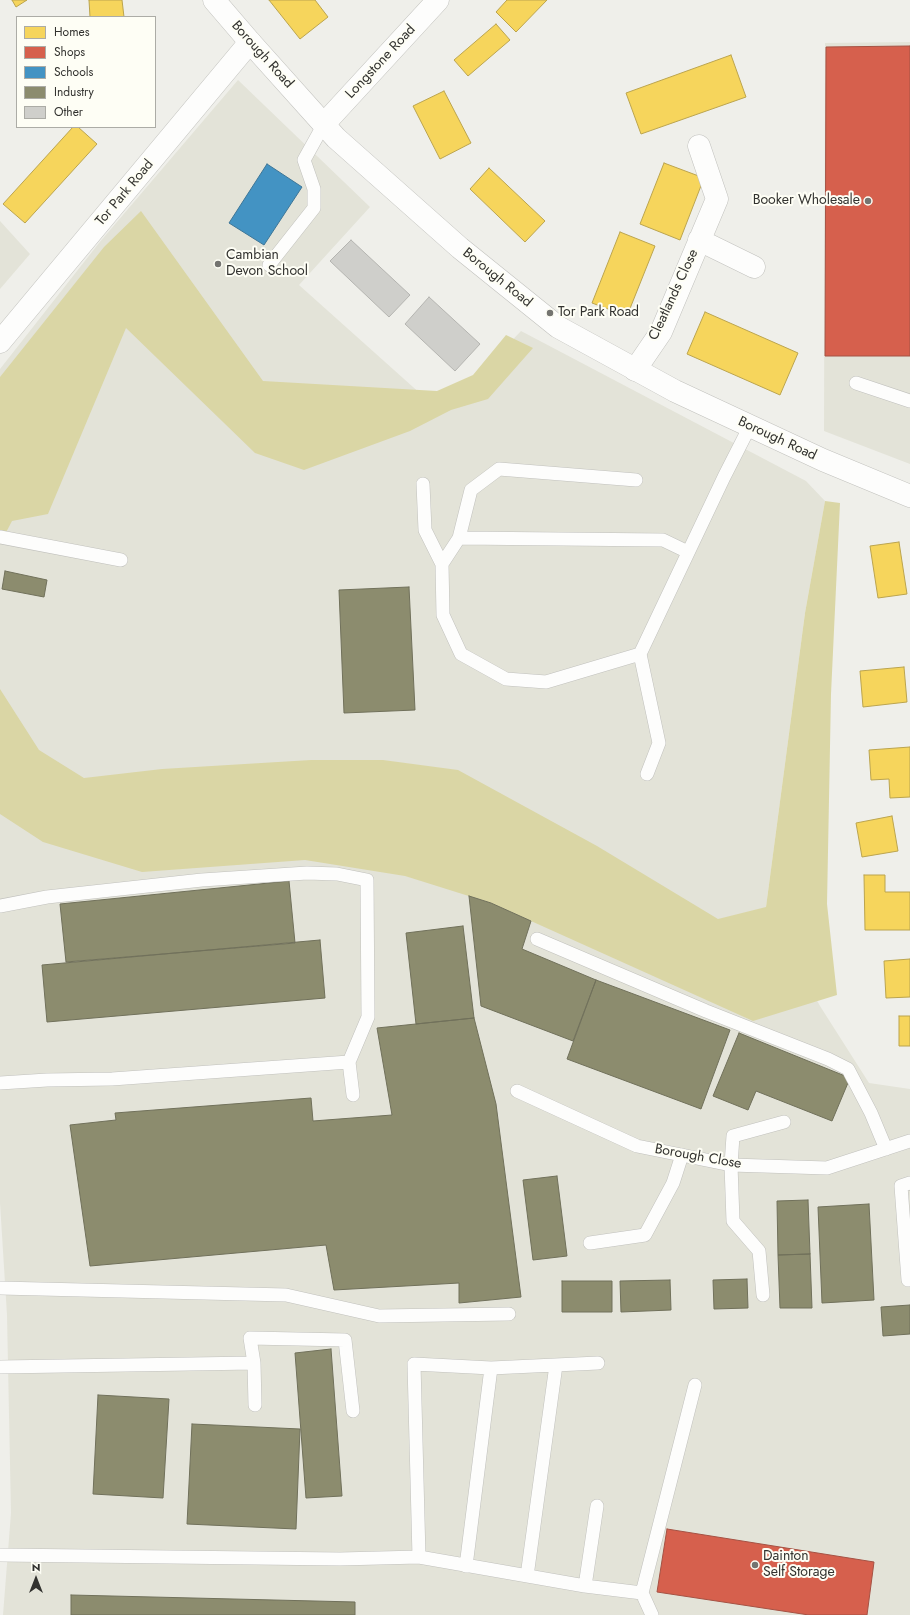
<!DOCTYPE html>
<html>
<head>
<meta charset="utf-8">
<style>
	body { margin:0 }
	#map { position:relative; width:910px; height:1615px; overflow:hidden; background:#efefea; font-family:Jost,sans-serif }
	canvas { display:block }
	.legend { position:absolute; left:16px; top:16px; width:140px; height:112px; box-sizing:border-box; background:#fefef5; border:1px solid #acaca6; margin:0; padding:5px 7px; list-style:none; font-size:12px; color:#32322f }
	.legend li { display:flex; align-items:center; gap:8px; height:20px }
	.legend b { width:20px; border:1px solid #acaca6 }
	.north { position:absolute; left:16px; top:1559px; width:40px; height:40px; -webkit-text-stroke:3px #fefef5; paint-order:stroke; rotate:0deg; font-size:11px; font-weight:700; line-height:16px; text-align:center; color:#32322f }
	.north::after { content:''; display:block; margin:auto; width:14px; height:18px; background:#32322f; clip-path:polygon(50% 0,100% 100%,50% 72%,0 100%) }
</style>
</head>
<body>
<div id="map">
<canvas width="910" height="1615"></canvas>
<ul class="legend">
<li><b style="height:11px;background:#f6d55c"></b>Homes</li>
<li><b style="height:11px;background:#d6604d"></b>Shops</li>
<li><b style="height:11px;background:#4393c3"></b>Schools</li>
<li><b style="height:11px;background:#8c8c6e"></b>Industry</li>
<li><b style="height:11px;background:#cfcfcb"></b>Other</li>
</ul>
<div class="north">N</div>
</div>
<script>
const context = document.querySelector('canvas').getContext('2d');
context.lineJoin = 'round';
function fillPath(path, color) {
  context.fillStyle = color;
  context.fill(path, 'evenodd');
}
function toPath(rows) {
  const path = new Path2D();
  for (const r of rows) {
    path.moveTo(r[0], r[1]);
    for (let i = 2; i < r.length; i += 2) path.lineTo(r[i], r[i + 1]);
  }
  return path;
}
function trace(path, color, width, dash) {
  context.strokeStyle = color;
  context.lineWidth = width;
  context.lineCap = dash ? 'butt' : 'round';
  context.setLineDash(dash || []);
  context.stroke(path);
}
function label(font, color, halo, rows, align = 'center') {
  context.font = font + ' Jost,sans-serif';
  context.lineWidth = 4;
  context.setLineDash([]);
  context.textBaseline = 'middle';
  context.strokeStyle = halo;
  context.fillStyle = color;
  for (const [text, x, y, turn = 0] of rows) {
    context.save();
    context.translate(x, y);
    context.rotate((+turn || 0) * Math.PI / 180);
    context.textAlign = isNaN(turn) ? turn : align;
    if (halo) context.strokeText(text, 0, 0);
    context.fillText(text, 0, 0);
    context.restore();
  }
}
fillPath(toPath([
	[910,42,910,464,824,431,825,43],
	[238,80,370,207,299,285,432,404,478,376,521,331,806,481,825,501,805,613,766,907,820,1006,869,1083,910,1089,910,1615,3,1615,11,1513,7,1315,0,1203,0,369,99,243],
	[0,221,30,254,0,289]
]), '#e3e3d8');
fillPath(toPath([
	[141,211,263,381,437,391,473,375,506,335,533,348,488,399,451,410,410,431,304,470,255,453,126,328,48,514,12,521,0,544,0,377,104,247],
	[825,501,840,503,831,694,827,904,837,995,753,1021,491,903,405,876,305,860,142,872,43,842,0,814,0,689,39,750,84,778,162,769,311,760,383,760,458,770,597,846,718,919,766,907,805,613]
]), '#dad6a5');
const homes = toPath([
	[12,0,27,0,16,7,12,0],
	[89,0,122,0,124,17,90,17,89,0],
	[269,0,315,0,328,17,300,39,269,0],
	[507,0,547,0,516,32,496,12,507,0],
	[496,24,510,40,468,76,454,60,496,24],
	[731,55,746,97,641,134,626,93,731,55],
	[444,91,471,143,440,159,413,106,444,91],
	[73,127,78,127,97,144,25,223,3,204,73,127],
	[664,163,704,178,680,240,640,224,664,163],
	[489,168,545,221,525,242,470,189,489,168],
	[620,232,655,246,627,316,592,303,620,232],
	[705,312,798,353,780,395,687,354,705,312],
	[899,542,907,594,878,598,870,546,899,542],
	[904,667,907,702,863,707,860,671,904,667],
	[910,747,910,797,890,798,889,779,871,780,869,750,910,747],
	[892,816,898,851,862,857,856,823,892,816],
	[864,875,885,875,885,892,910,892,910,930,865,930,864,875],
	[910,959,910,997,886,998,884,961,910,959],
	[899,1016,910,1016,910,1046,899,1046,899,1016]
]);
fillPath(homes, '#f6d55c');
trace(homes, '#bba44e', 1);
const shops = toPath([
	[910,46,910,356,825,356,826,47,910,46],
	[667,1529,874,1562,867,1615,809,1615,657,1592,667,1529]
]);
fillPath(shops, '#d6604d');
trace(shops, '#a55244', 1);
const schools = toPath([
	[267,164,302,187,264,245,229,223,267,164]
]);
fillPath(schools, '#4393c3');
trace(schools, '#3e7697', 1);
const industry = toPath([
	[5,571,47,580,44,597,2,589,5,571],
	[409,587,415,710,344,713,339,590,409,587],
	[289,881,295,943,66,962,60,904,289,881],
	[469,896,491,903,531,921,522,949,596,980,573,1041,481,1006,469,896],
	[463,926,474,1018,416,1024,406,933,463,926],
	[320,940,325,998,47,1022,42,965,320,940],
	[596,980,730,1030,701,1109,567,1059,596,980],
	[474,1018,496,1104,521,1297,459,1303,459,1283,334,1290,326,1245,90,1266,70,1125,116,1120,115,1113,311,1098,313,1121,392,1115,377,1028,474,1018],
	[739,1033,850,1078,832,1121,756,1091,748,1110,713,1096,739,1033],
	[557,1176,567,1256,533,1260,523,1180,557,1176],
	[808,1200,810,1254,778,1255,777,1201,808,1200],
	[869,1204,874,1300,822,1303,818,1207,869,1204],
	[810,1254,812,1308,780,1308,778,1255,810,1254],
	[747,1279,748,1308,714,1309,713,1280,747,1279],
	[670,1280,671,1310,621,1312,620,1281,670,1280],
	[562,1281,612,1281,612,1312,562,1312,562,1281],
	[910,1305,910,1334,883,1336,881,1307,910,1305],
	[331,1349,342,1496,306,1498,295,1353,331,1349],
	[98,1395,169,1399,163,1498,93,1494,98,1395],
	[192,1424,300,1429,296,1529,187,1524,192,1424],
	[71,1595,355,1602,355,1615,71,1615,71,1595]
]);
fillPath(industry, '#8c8c6e');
trace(industry, '#71715b', 1);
const building = toPath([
	[351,240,410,295,389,317,330,261,351,240],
	[429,297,480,344,455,371,405,324,429,297]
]);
fillPath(building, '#cfcfcb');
trace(building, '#b4b4b0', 1);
const service = toPath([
	[269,265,314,208,314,189,304,160,324,124],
	[856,383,910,401],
	[423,484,425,530,442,564],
	[0,537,121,560],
	[459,538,471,490,499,469,636,480],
	[640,654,546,682,506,679,461,654,443,615,442,564,459,538,663,540,688,552],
	[647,774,659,743,640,654,724,477,750,426],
	[0,906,47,897,202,880,307,873,337,874,367,880,368,1017,349,1062,112,1079,47,1080,0,1083],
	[537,939,706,1011,828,1059,848,1069,871,1113,886,1149],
	[349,1062,353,1095],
	[517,1091,637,1146,731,1165,827,1168,910,1141],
	[590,1243,645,1235,673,1183,682,1155],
	[908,1280,901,1186,910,1183],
	[0,1288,286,1295,379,1316,509,1314],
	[763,1295,759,1251,733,1221,731,1165,733,1136,784,1122],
	[0,1367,254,1363],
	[255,1405,254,1363,250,1338,345,1340,353,1411],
	[0,1555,340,1559,419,1557,414,1364,491,1368,598,1363],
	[419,1557,585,1586,642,1593,652,1615],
	[466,1566,491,1368],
	[527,1576,556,1365],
	[585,1586,597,1506],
	[642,1593,695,1385]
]);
const minor = toPath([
	[324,124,438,0],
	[699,240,754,267],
	[0,342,250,42],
	[635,370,661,332,717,199,699,146]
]);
const secondary = toPath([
	[214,0,250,42,336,138,460,248,558,327,675,391,823,460,910,496]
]);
trace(service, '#c1c1bd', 14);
trace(minor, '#c1c1bd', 23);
trace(secondary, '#c1c1bd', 23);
trace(service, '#fdfdfc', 13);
trace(minor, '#fdfdfc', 22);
trace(secondary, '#fdfdfc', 22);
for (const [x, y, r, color] of [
	[868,201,4,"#747470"],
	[218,264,4,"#747470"],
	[550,313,4,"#747470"],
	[755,1565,4,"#747470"]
]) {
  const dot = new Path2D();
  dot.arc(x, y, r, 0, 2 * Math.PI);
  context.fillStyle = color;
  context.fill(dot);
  trace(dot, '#fefef5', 1.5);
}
label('14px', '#32322f', '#fefef5', [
	["Borough Road",262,55,48],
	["Longstone Road",381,62,-47],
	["Tor Park Road",125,193,-50],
	["Borough Road",497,278,39],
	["Cleatlands Close",674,295,-65],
	["Borough Road",777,439,25],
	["Borough Close",698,1157,10]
]);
label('14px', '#32322f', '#fefef5', [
	["Booker Wholesale",860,201,"right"],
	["Cambian",226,256],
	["Devon School",226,272],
	["Tor Park Road",558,313],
	["Dainton",763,1557],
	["Self Storage",763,1573]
], 'left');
</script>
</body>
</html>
